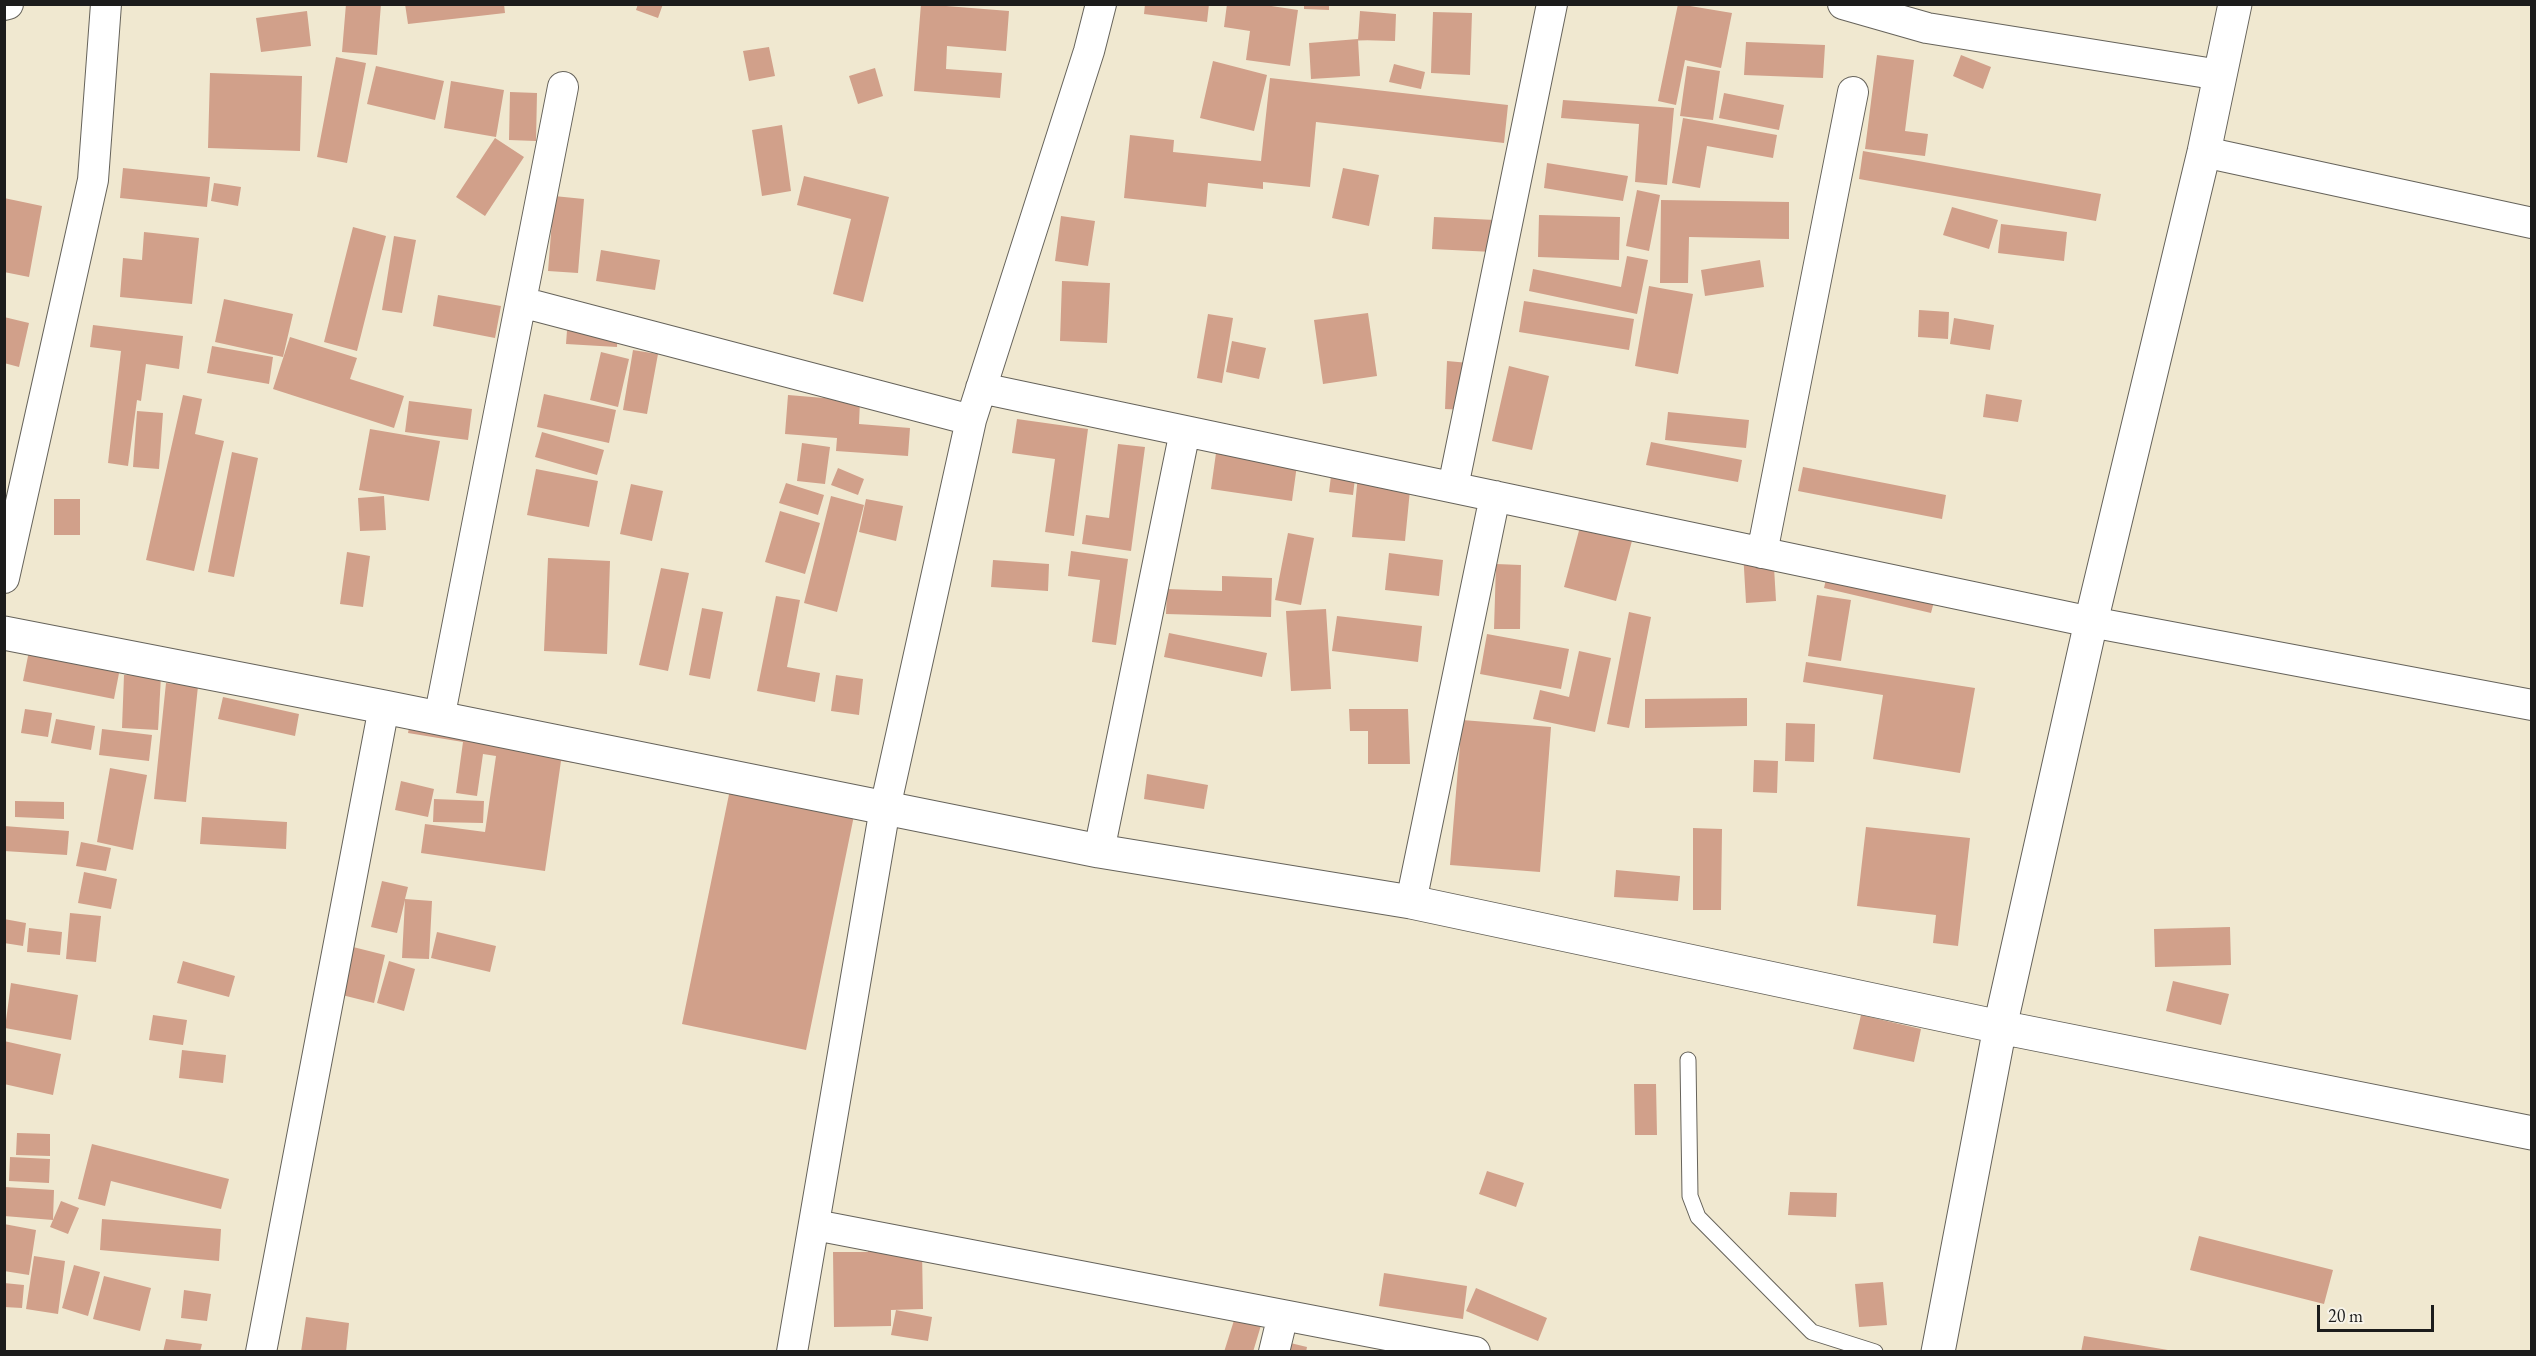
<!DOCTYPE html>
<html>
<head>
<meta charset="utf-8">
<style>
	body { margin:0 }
	#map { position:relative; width:2536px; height:1356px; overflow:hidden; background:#f0e8d0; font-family:"EB Garamond",serif }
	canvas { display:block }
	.frame { position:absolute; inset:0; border:6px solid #1c1c1c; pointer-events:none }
	.scale { position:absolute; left:2317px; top:1305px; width:117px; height:27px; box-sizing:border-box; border:3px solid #1c1c1c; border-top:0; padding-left:8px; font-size:18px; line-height:21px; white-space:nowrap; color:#1c1c1c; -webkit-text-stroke:4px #f7f3e8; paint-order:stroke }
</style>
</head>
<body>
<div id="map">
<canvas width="2536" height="1356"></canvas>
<div class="frame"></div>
<div class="scale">20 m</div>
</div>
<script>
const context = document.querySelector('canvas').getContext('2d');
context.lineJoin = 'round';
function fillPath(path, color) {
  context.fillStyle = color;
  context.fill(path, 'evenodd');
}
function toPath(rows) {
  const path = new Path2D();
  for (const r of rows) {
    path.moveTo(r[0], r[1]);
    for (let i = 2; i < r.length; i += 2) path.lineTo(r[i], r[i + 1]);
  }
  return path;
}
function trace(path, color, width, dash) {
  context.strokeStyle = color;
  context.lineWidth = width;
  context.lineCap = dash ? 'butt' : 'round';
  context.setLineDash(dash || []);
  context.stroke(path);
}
fillPath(toPath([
	[346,4,381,4,377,55,342,52],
	[405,4,504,4,505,13,408,24],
	[638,4,663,4,658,18,636,10],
	[921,4,1009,11,1006,51,947,46,946,69,1002,73,1000,98,914,91],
	[1145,4,1209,4,1207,22,1144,14],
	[1227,4,1258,4,1298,10,1290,66,1246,60,1250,31,1224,27],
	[1304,4,1329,4,1329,10,1304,9],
	[1678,4,1732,13,1721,68,1685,60,1676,105,1658,101],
	[307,11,311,46,261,52,256,18],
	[1360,11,1396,14,1395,41,1358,40],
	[1433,12,1472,13,1470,75,1431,73],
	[1358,39,1360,76,1311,79,1309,43],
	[1746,42,1825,45,1823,78,1744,75],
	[769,47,775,76,749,81,743,51],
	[1877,55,1914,60,1905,131,1928,134,1925,156,1865,149],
	[1961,55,1991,67,1983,89,1953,76],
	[336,57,366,63,347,163,317,157],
	[1213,61,1267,75,1254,131,1200,118],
	[1394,64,1425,72,1421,89,1389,82],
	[376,66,444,81,435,120,367,104],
	[1687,66,1720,71,1713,120,1680,116],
	[875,68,883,96,858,104,849,76],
	[210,73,302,76,300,151,208,148],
	[1270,78,1508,105,1504,143,1316,122,1310,187,1263,182,1263,189,1208,183,1206,207,1124,198,1130,135,1174,140,1173,152,1261,161],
	[451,81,504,90,496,137,444,128],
	[510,92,537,93,536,141,509,140],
	[1724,93,1784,105,1779,130,1719,118],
	[1563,100,1674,108,1667,185,1635,182,1639,124,1561,118],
	[1683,118,1777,135,1773,158,1707,146,1700,188,1672,183],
	[782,125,791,191,762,196,752,130],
	[495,138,524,157,485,216,456,197],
	[1863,151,2101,194,2096,221,1859,179],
	[1547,163,1628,176,1623,201,1544,188],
	[123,168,210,177,207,207,120,198],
	[1343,168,1379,175,1369,226,1332,218],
	[804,176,889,197,863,302,833,294,851,219,797,205],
	[214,183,241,187,238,206,211,201],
	[1637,190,1660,195,1649,251,1626,246],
	[554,196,584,199,578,273,548,271],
	[4,198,42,206,29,277,4,272],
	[1661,200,1789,202,1789,239,1689,237,1688,283,1660,283],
	[1952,207,1998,220,1989,249,1943,235],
	[1539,215,1620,217,1619,260,1538,257],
	[1061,216,1095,221,1088,266,1055,261],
	[1434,217,1495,220,1493,252,1432,249],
	[2001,224,2067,232,2064,261,1998,253],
	[353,227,386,236,357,351,324,342],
	[144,232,199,238,192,304,120,297,123,258,142,260],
	[394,236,416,240,402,313,382,310],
	[601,250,660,260,655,290,596,281],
	[1627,256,1648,260,1637,314,1529,291,1533,269,1621,287],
	[1760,260,1764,287,1705,296,1701,270],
	[1062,281,1110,283,1107,343,1060,341],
	[1649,286,1693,294,1678,374,1635,366],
	[438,295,501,306,495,338,433,326],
	[224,299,293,314,283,357,215,342],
	[1524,301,1634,319,1629,350,1519,332],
	[1919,310,1949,312,1948,339,1918,337],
	[1368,313,1377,376,1323,384,1314,320],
	[1208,314,1233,318,1222,383,1197,378],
	[4,317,29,323,19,367,4,363],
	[568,317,618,321,617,347,566,344],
	[1954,318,1994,325,1990,350,1950,344],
	[93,325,183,336,179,369,146,364,141,401,137,400,128,466,108,463,121,351,90,347],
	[290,337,357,358,350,379,404,396,394,428,273,389],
	[1232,341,1266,348,1259,379,1226,372],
	[212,346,273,357,269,384,207,373],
	[633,350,658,354,647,414,623,410],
	[601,352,629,359,618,407,590,400],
	[1447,361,1469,363,1467,410,1445,409],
	[1509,366,1549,376,1532,450,1492,441],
	[544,394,616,410,609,443,537,427],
	[1986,394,2022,400,2018,422,1983,417],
	[183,395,202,399,195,434,224,441,194,571,146,560],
	[788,395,860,401,859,424,910,428,908,456,836,451,837,438,785,434],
	[409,401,472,409,468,440,405,432],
	[137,411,163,413,159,469,133,467],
	[1668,412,1749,420,1746,448,1665,440],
	[1017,419,1088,429,1074,536,1045,532,1055,459,1012,453],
	[370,429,440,441,429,501,359,490],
	[542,432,604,450,597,475,535,457],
	[1651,442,1742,460,1738,482,1646,465],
	[802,443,830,447,825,484,797,481],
	[1118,444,1145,447,1131,551,1082,544,1086,515,1109,518],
	[232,452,258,458,234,577,208,572],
	[1216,453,1297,465,1292,501,1211,489],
	[1803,467,1946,495,1942,519,1798,491],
	[838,468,864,479,858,495,831,485],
	[1332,468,1356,470,1353,495,1329,492],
	[536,469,598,481,589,527,527,515],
	[1358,475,1411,480,1405,541,1352,537],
	[786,483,824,495,818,515,779,503],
	[631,484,663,491,652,541,620,534],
	[384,496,386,530,360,531,358,498],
	[831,496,864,505,837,612,804,603],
	[54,499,80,499,80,535,54,535],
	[866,499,903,506,896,541,859,532],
	[780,511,820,523,805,574,765,562],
	[1581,523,1633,537,1616,601,1564,587],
	[1288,533,1314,538,1301,605,1275,600],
	[1773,550,1776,601,1746,603,1743,551],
	[1071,551,1128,559,1116,645,1092,642,1100,580,1068,576],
	[347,552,370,556,363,607,340,604],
	[1389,553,1443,560,1439,596,1385,590],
	[548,558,610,561,607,654,544,651],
	[993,560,1049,564,1048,591,991,587],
	[1496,564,1521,565,1520,629,1494,629],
	[1829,566,1937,590,1931,613,1824,588],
	[661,568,689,573,668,671,639,665],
	[1222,576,1272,578,1271,617,1166,614,1167,589,1222,591],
	[1817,595,1851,600,1841,661,1808,656],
	[776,596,800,600,787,667,820,673,815,702,757,691],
	[702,608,723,612,710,679,689,675],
	[1326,609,1331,689,1291,691,1286,611],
	[1629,612,1651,617,1629,728,1607,724],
	[1337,616,1422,626,1418,662,1332,651],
	[1169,633,1267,653,1262,677,1164,657],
	[1487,634,1569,649,1561,689,1480,674],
	[29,651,120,668,114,699,23,681],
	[1579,651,1611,658,1595,732,1533,719,1540,690,1569,697],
	[1806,662,1975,688,1960,773,1873,759,1883,695,1803,682],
	[124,675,161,676,158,730,122,728],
	[836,675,863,679,859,715,831,711],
	[166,683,198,686,186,802,154,799],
	[223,697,299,714,295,736,218,719],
	[1747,698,1747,726,1645,728,1645,699],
	[413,705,610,735,605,767,561,761,545,871,421,853,425,824,485,832,496,756,483,754,477,796,456,793,463,742,408,733],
	[25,709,52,713,48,737,21,733],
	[1349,709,1408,709,1410,764,1368,764,1368,731,1350,731],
	[56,719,95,726,91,750,51,743],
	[1462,720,1551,727,1540,872,1450,865],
	[1786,723,1815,724,1814,762,1785,761],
	[102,729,152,735,149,761,99,755],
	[1754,760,1778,761,1777,793,1753,792],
	[110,768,147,775,133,850,97,842],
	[734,770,858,796,806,1050,682,1024],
	[1147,774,1208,785,1204,809,1144,799],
	[401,781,434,789,428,817,395,810],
	[434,799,484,801,483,823,433,822],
	[15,801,64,802,64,819,15,817],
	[202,817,287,822,286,849,200,844],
	[4,826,69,831,67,855,4,851],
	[1866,827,1970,838,1958,946,1933,943,1936,915,1857,906],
	[1693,828,1722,829,1721,910,1693,910],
	[81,842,111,848,106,871,76,866],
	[1616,870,1680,876,1678,901,1614,897],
	[84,872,117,879,111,909,78,903],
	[382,881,408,887,405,899,432,901,429,959,402,958,405,900,397,933,371,927],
	[70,913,101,916,96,962,66,959],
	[4,919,26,923,23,946,4,943],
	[2230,927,2231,965,2155,967,2154,929],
	[29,928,62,932,60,955,27,952],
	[437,932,496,946,490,972,431,958],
	[345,945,385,955,374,1003,334,993],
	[183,961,235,976,229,997,177,983],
	[389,961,415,969,404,1011,377,1003],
	[2173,981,2229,994,2221,1025,2166,1011],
	[11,983,78,995,71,1040,5,1028],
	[153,1015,187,1020,183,1045,149,1040],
	[1861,1015,1921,1029,1914,1062,1853,1049],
	[4,1041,61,1054,53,1095,4,1084],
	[182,1050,226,1055,223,1083,179,1078],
	[1634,1084,1656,1084,1657,1135,1635,1135],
	[17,1133,50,1134,50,1156,16,1155],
	[92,1144,229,1179,221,1209,111,1181,105,1206,78,1199],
	[10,1157,50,1159,49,1183,9,1181],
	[1487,1171,1524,1183,1516,1207,1479,1194],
	[4,1187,54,1190,53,1220,4,1216],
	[1790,1192,1837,1193,1836,1217,1788,1215],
	[61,1201,79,1208,68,1234,50,1227],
	[102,1219,221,1229,219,1261,100,1250],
	[4,1224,36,1230,29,1275,4,1271],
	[2199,1236,2333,1270,2324,1304,2190,1270],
	[868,1250,922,1250,923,1309,891,1310,891,1326,834,1327,833,1252,868,1252],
	[34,1256,65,1261,58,1314,26,1309],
	[74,1265,100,1272,88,1316,62,1308],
	[1384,1273,1467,1286,1463,1319,1379,1306],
	[104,1276,151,1288,140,1331,93,1319],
	[1883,1282,1887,1325,1859,1327,1855,1284],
	[4,1283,24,1285,22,1308,4,1307],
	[1476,1288,1547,1318,1538,1341,1466,1311],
	[184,1290,211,1294,207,1321,181,1318],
	[896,1310,932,1317,928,1341,891,1335],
	[1236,1314,1262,1322,1253,1352,1224,1352],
	[306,1317,349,1323,346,1352,301,1352],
	[2084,1336,2168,1350,2168,1352,2081,1352],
	[166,1339,202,1344,200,1352,163,1352],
	[1282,1341,1307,1347,1306,1352,1280,1352]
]), '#d1a08a');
const service = toPath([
	[1688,1060,1690,1196,1698,1217,1812,1332,1875,1352]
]);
const minor = toPath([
	[1843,4,1927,28,2220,75],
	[4,5,8,4],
	[2204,152,2532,223],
	[521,302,971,420],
	[981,388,2091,622,2532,705],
	[1453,487,1552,4],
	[1762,553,1853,92],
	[4,578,93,180,106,4],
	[439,719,563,87],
	[1099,851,1185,431],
	[1411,902,1495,496],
	[815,1225,1475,1352],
	[261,1352,384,707],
	[792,1352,885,808,971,420,1089,51,1101,4],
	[1274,1352,1283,1315]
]);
const tertiary = toPath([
	[4,633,384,707,1099,851,1411,902,2000,1027,2532,1133],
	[1938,1352,2000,1027,2091,622,2204,152,2235,4]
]);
trace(service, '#66635b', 17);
trace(minor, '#66635b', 32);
trace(tertiary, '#66635b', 35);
trace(service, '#fff', 15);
trace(minor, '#fff', 30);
trace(tertiary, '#fff', 33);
</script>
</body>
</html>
